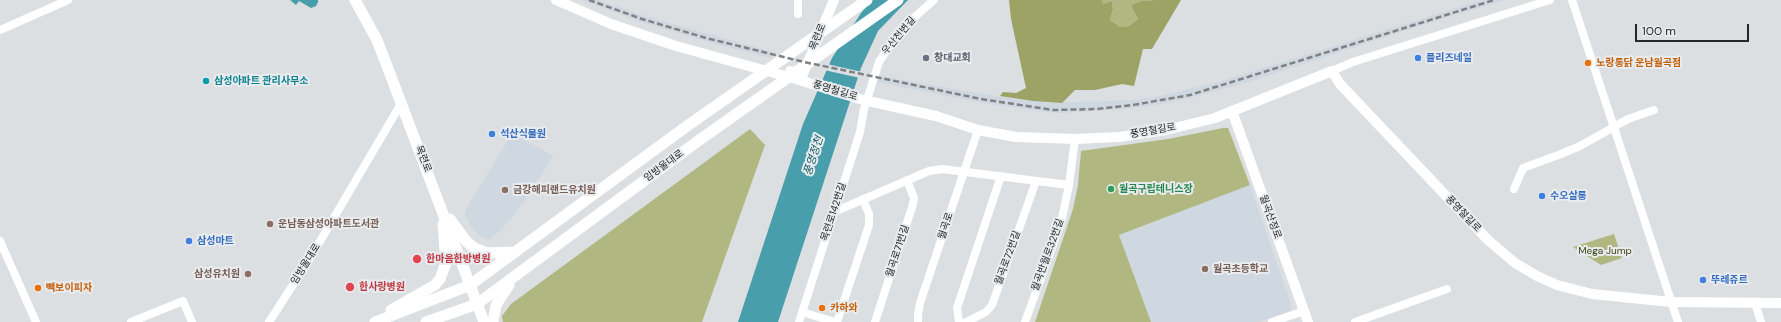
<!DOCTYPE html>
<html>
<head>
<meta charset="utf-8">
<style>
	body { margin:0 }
	#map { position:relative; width:1781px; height:322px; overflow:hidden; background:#dcdfe2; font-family:"DM Sans",sans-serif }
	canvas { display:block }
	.scale { position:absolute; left:1635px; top:24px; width:114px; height:18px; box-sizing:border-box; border:2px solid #252728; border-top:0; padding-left:5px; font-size:12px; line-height:14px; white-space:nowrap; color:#252728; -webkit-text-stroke:3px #e9ecef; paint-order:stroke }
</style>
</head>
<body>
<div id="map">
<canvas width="1781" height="322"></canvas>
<div class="scale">100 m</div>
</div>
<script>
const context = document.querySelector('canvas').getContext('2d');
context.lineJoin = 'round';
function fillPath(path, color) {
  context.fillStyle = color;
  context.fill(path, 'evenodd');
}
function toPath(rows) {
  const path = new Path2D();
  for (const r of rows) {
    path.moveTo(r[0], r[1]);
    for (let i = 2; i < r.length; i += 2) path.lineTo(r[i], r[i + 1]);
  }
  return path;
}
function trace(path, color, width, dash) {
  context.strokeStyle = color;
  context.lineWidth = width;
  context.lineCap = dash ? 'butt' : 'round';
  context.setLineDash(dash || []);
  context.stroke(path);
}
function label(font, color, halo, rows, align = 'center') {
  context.font = font + ' "DM Sans","Noto Sans KR",sans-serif';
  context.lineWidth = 4;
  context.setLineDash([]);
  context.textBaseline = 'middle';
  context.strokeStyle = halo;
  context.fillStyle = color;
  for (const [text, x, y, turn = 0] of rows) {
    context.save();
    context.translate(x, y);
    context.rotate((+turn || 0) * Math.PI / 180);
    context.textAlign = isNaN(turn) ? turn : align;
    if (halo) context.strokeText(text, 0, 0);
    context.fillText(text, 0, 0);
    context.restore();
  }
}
fillPath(toPath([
	[581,0,599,0,644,16,773,52,772,54,771,58,705,41,641,22],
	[1482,0,1505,0,1425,24,1245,83,1182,100,1137,108,1062,113,1047,112,983,103,877,82,880,76,983,94,1047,103,1135,100,1160,96,1222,81],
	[512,133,553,156,522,205,520,205,515,214,501,230,490,239,486,239,478,234,471,227,465,215,466,209],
	[1250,185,1291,304,1291,311,1259,322,1151,322,1119,235]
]), '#cfd7e1');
fillPath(toPath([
	[1102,0,1154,0,1142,1,1133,10,1138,19,1129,26,1120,27,1110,20,1113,9,1112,1,1103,4],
	[1223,128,1228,128,1250,185,1119,235,1151,322,1035,322,1073,209,1078,185,1081,151,1168,139],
	[750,129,765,145,702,322,503,322,502,316,511,304],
	[1614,234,1622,258,1601,265,1573,247]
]), '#b1b780');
fillPath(toPath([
	[1009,0,1102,0,1103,4,1112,1,1113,9,1110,20,1120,27,1129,26,1138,19,1133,10,1132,5,1142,1,1154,0,1181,0,1152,49,1143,49,1134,86,1122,84,1095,90,1075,90,1062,103,1033,101,1000,96,1003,92,1016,93,1026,88,1011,19]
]), '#9da365');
fillPath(toPath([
	[290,0,318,0,318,2,316,6,311,8,299,1,296,5],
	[872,0,908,0,878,31,861,68,778,322,738,322,803,124,832,58,861,13]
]), '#489eab');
fillPath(toPath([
	[827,64,862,72,860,78,824,70]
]), '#dcdfe2');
trace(toPath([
	[1572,0,1678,322],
	[798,14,798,0],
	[0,30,68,0],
	[1332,71,1353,62,1550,0],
	[1514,189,1523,168,1561,154,1580,146,1628,119,1654,110],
	[834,212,929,171,942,169,1069,185],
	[0,241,36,322],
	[1755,303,1761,322],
	[802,312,835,322],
	[131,322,183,301,192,322],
	[269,322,309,260,402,102],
	[799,322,860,132,864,109,879,62,897,35,910,21,934,0],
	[837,322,869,225,869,214,863,199],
	[875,322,913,204,914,198,907,180],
	[918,322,918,315,920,303,978,130],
	[959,322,957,308,1001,176],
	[966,322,986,312,992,305,1036,181],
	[1025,322,1061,223,1069,185,1075,139],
	[1272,322,1304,311],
	[1355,322,1447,289]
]), '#fff', 8);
trace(toPath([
	[556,0,611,24,676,46,796,79,863,100,936,116,978,130,1016,137,1075,139,1119,137,1166,130,1215,118,1332,71,1340,84,1488,240,1515,263,1537,276,1557,285,1592,294,1671,302,1781,303],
	[790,71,803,74,834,0],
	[1232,111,1308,322]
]), '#fff', 10);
trace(toPath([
	[355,0,377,40,387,66,484,322],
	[450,219,466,241,474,248,487,253,515,252],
	[391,310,435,285,440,279,446,263,443,224],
	[375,322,470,285,687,126,867,0],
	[426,322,477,304,698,141,898,0],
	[493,322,496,305,509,285]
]), '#fff', 11);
trace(toPath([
	[589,0,642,19,706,38,804,62,981,99,1053,110,1097,109,1133,105,1190,95,1494,0]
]), '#7f8183', 2.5, [6, 3]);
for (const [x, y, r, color] of [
	[926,58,4,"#6b7280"],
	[1418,58,4,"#3f7fe0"],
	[1588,63,4,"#e8710a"],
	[206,81,4,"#0f9aa8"],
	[492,134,4,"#3f7fe0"],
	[1111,189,4,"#2e9e5b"],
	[505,190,4,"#8d6e63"],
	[1542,196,4,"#3f7fe0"],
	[270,224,4,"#8d6e63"],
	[189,241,4,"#3f7fe0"],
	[417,259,5,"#e0444e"],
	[1205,269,4,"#8d6e63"],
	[248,274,4,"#8d6e63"],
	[1703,280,4,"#3f7fe0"],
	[350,287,5,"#e0444e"],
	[38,288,4,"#e8710a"],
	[822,308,4,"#e8710a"]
]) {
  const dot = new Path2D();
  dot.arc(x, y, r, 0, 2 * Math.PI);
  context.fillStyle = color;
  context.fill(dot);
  trace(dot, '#e9ecef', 1.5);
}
label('10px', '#252728', '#e9ecef', [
	["우산천변길",899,36,-50],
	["목련로",818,37,-68],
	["풍영철길로",835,91,17],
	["풍영철길로",1153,131,-10],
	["목련로",423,159,69],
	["임방울대로",664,166,-36],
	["목련로142번길",834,212,-72],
	["풍영철길로",1463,214,46],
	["월곡산정로",1270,217,70],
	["월곡로",946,226,-72],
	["월곡로71번길",898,251,-72],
	["월곡반월로32번길",1048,255,-70],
	["월곡로72번길",1008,258,-70],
	["임방울대로",306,264,-58]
]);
label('bold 10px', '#5b616d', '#e9ecef', [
	["창대교회",934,58]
], 'left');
label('bold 10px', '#366cbe', '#e9ecef', [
	["플리즈네일",1426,58],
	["석산식물원",500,134],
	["수오살롱",1550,196],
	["삼성마트",197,241],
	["뚜레쥬르",1711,280]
], 'left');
label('bold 10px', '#c56008', '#e9ecef', [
	["노랑통닭 운남월곡점",1596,63],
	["빽보이피자",46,288],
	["카하와",830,308]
], 'left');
label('bold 10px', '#0d838f', '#e9ecef', [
	["삼성아파트 관리사무소",214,81]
], 'left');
label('bold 10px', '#27864d', '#e9ecef', [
	["월곡구립테니스장",1119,189]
], 'left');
label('bold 10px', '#785e54', '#e9ecef', [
	["금강해피랜드유치원",513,190],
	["운남동삼성아파트도서관",278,224],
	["월곡초등학교",1213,269],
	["삼성유치원",240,274,"right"]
], 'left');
label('10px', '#3e4111', '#e9ecef', [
	["Mega Jump",1605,251]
]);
label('bold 10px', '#be3a42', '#e9ecef', [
	["한마음한방병원",426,259],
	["한사랑병원",359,287]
], 'left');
label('italic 11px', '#0b5760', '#e9ecef', [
	["풍영정천",814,156,-72]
]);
</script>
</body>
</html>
